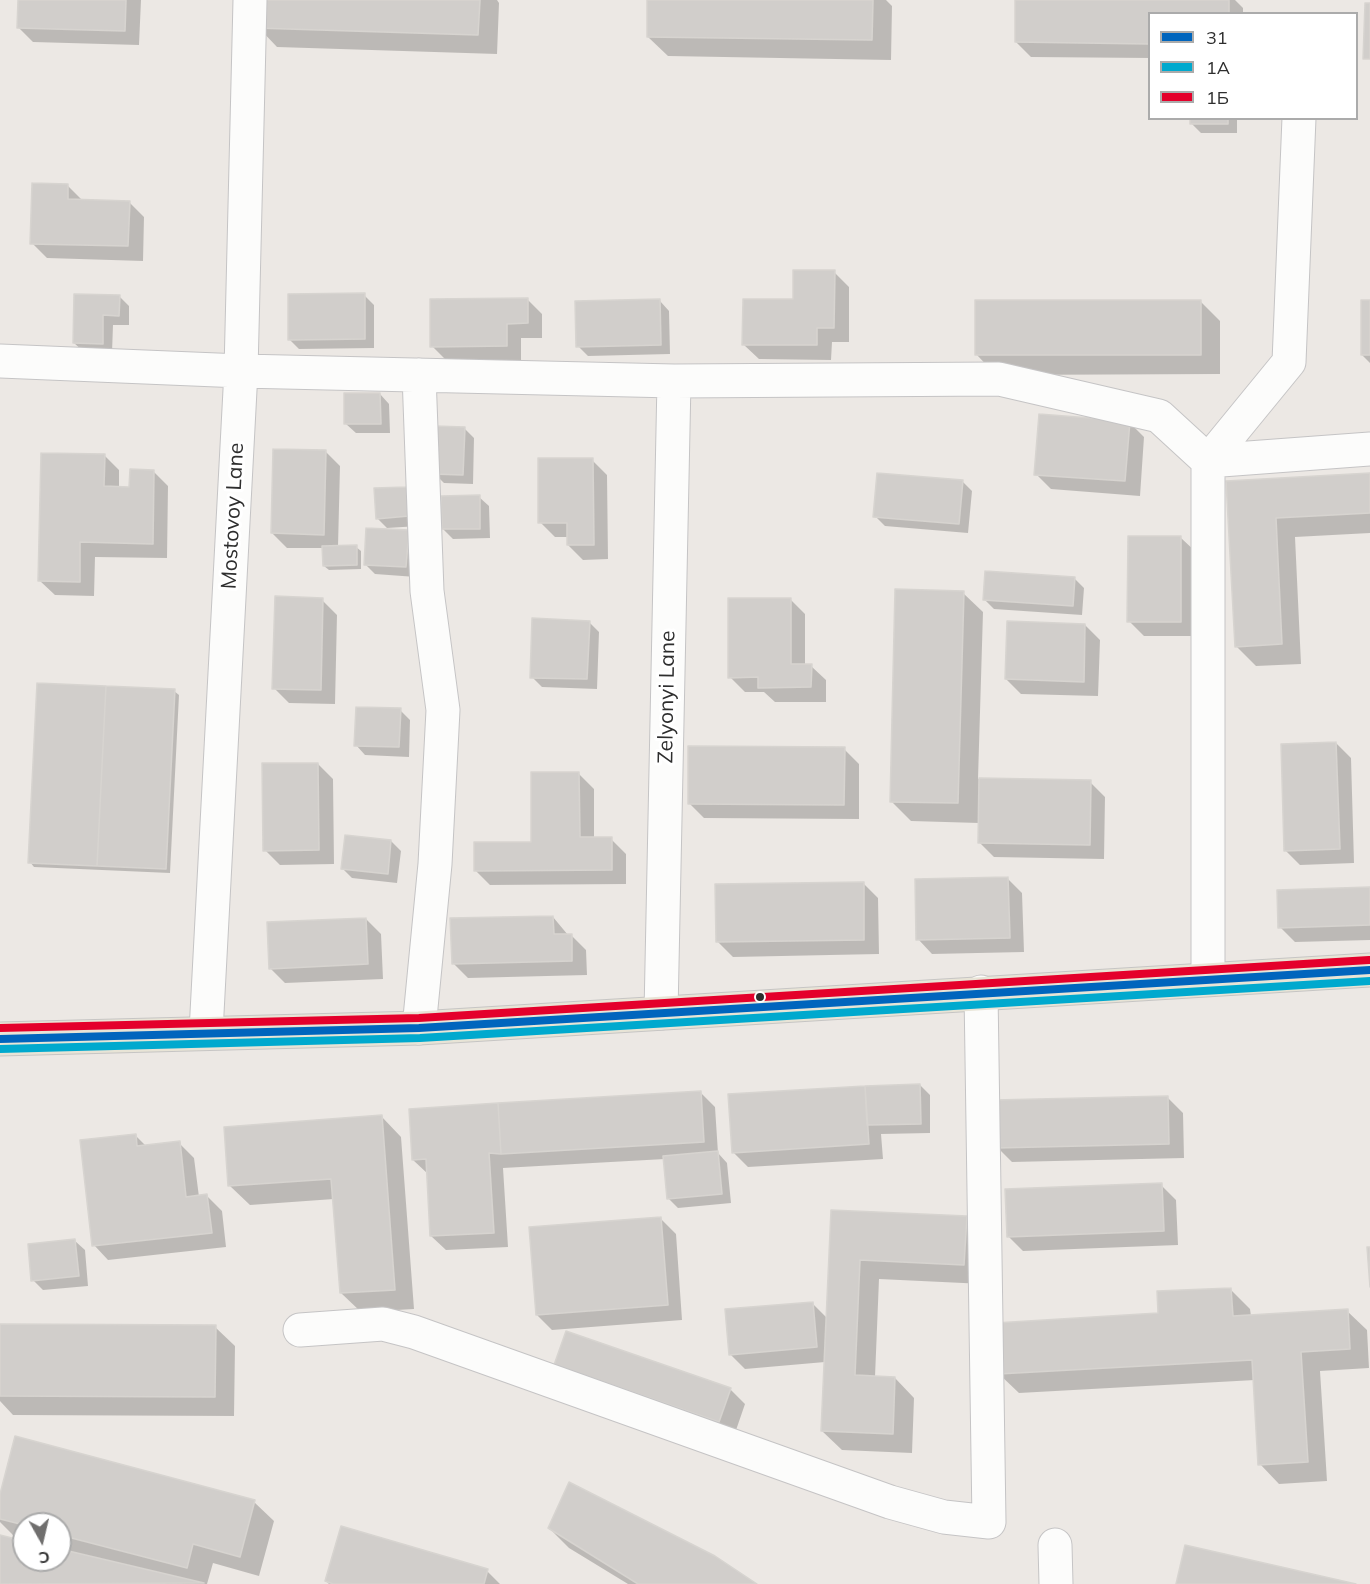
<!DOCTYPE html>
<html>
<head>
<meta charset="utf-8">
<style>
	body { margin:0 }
	#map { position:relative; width:1370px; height:1584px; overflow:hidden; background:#ece8e4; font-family:Mulish,sans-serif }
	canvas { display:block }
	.legend { position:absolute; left:1148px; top:12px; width:210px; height:108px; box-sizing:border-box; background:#fff; border:2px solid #ababab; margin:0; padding:8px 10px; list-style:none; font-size:18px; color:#2e2e2e }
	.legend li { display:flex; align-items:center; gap:12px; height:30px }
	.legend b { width:30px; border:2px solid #ababab }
	.north { position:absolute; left:12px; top:1512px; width:60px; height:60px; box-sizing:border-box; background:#fff; border:2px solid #ababab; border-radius:50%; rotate:172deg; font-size:16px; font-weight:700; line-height:24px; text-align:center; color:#2e2e2e }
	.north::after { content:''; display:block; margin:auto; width:21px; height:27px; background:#706f6e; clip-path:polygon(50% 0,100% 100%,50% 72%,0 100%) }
</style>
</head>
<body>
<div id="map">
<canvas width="1370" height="1584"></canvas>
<ul class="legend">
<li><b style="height:8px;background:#0065bd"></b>31</li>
<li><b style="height:8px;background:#00a9ce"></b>1А</li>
<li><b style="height:8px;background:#e4002b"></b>1Б</li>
</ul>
<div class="north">С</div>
</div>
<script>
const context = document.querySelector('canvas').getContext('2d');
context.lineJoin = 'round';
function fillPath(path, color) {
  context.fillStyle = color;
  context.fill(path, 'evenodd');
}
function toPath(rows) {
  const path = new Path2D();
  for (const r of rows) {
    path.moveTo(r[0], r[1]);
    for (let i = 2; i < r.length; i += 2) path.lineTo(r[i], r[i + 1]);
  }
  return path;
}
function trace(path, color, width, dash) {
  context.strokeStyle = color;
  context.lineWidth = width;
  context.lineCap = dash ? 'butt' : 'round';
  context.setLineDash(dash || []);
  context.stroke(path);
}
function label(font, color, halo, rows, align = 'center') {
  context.font = font + ' Mulish,sans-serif';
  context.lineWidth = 6;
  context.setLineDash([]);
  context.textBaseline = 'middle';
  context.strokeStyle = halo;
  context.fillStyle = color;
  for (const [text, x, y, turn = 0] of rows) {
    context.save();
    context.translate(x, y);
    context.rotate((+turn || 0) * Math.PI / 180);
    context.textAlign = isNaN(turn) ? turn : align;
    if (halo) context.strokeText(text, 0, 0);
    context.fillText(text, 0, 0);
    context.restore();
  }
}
fillPath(toPath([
	[19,0,141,0,139,45,33,42,19,28],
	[258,0,497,0,499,3,497,54,277,47,258,27],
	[649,0,886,0,892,6,891,60,668,56,648,37],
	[1017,0,1235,0,1243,8,1243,14,1150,14,1150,58,1031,57,1016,42],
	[1191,118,1237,118,1237,133,1201,133,1191,123],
	[67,185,83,201,129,202,144,217,143,261,47,258,32,243],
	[834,272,849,287,849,342,832,342,831,360,759,359,744,345,794,301],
	[364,295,374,305,374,348,299,349,289,339],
	[119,296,129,306,129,325,113,325,112,353,84,352,74,343],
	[527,299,542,314,542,338,521,338,521,360,447,361,432,346],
	[660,301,669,311,670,354,588,356,578,346],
	[1200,301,1220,321,1220,374,996,375,977,355],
	[1370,302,1370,363,1362,355],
	[380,394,389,404,390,433,356,433,346,424],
	[1129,422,1144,437,1140,496,1051,489,1036,474],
	[464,428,474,438,473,484,444,483,435,474],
	[325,451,340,466,338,547,356,547,361,551,361,569,329,570,324,566,324,548,287,548,272,533],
	[104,455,119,470,119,488,131,488,153,471,168,486,167,558,95,557,94,596,55,595,40,581],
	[592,460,607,475,608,559,583,560,568,545,568,537,555,537,540,522],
	[1370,475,1370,533,1295,537,1301,664,1256,666,1236,646,1228,482],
	[962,481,972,491,968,533,885,526,875,516],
	[479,497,489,506,490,538,453,539,443,529],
	[417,498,419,526,387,528,377,518],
	[408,532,416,577,375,574,365,564],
	[1181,538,1196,552,1195,636,1144,636,1129,621],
	[1074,578,1084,588,1082,615,994,609,984,599],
	[963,593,983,612,978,779,1090,782,1105,797,1104,859,994,857,979,842,979,823,911,821,891,801],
	[790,599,805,614,805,666,811,666,826,680,826,702,775,702,764,692,745,692,730,677],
	[322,600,337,615,335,704,289,703,274,688],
	[589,622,599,632,597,689,542,687,532,677],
	[1085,625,1100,640,1098,696,1021,694,1006,679],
	[174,691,179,695,170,873,34,867,30,862],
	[400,710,410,720,409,757,365,755,356,745],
	[1336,743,1351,758,1354,863,1300,865,1285,850],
	[844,749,859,764,859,819,704,818,689,803],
	[318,764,333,779,334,864,280,865,265,850],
	[579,774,594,789,594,839,611,839,626,854,626,884,490,885,475,870,533,843],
	[391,841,401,851,397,883,352,878,342,868],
	[1007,878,1022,893,1024,952,932,954,918,939],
	[863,883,878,898,879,954,733,957,718,942],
	[1370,889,1370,940,1295,942,1280,927],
	[553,917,568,935,571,935,586,950,587,975,468,978,453,963],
	[366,919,381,934,383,979,285,983,270,968],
	[920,1085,930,1095,930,1133,881,1134,883,1159,748,1167,733,1152],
	[700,1092,715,1107,718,1153,727,1163,731,1203,678,1208,668,1198,665,1159,503,1168,508,1247,446,1250,431,1236,428,1174,413,1160],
	[1168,1098,1183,1113,1184,1158,1012,1162,997,1147],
	[382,1117,401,1137,414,1309,361,1312,341,1293,334,1199,250,1205,230,1186],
	[136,1136,146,1146,179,1143,194,1158,199,1197,207,1196,222,1211,226,1247,108,1260,94,1245],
	[1161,1185,1176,1200,1178,1245,1023,1251,1008,1236],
	[832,1211,966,1217,986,1237,984,1284,879,1279,875,1377,895,1378,914,1398,912,1453,842,1450,822,1431,825,1362,745,1369,730,1354,812,1303,827,1318],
	[661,1219,676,1234,682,1320,552,1330,537,1315],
	[75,1241,85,1250,88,1286,43,1290,33,1280],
	[1230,1289,1250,1309,1251,1316,1347,1311,1367,1330,1369,1368,1320,1371,1327,1481,1279,1484,1260,1464,1255,1380,1019,1393,999,1374],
	[0,1325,215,1327,235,1346,234,1416,13,1415,0,1401],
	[555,1364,730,1389,745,1404,734,1436],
	[0,1500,254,1502,274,1521,259,1576,213,1563,207,1584,0,1584,0,1537,24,1542,24,1560,60,1560,60,1524,24,1524,24,1539,15,1537,0,1522],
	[549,1528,754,1584,628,1584,569,1548],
	[487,1571,500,1584,329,1584,326,1581]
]), '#0003');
const building = toPath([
	[18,0,126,0,125,31,17,28,18,0],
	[257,0,480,0,478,35,256,28,257,0],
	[647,0,873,0,872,40,647,37,647,0],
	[1015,0,1229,0,1229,14,1150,14,1150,44,1015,42,1015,0],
	[1365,3,1370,3,1370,59,1363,59,1365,3],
	[1190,118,1228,118,1228,124,1190,124,1190,118],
	[32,183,68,184,68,199,130,201,128,246,30,244,32,183],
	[793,270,835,270,834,328,817,328,817,345,742,345,743,299,793,299,793,270],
	[365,293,365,339,288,340,288,294,365,293],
	[74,294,120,295,119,316,103,315,103,344,73,343,74,294],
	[528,298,528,323,507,324,507,346,430,347,430,299,528,298],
	[660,299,661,345,576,347,575,301,660,299],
	[975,300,1201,300,1201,355,975,355,975,300],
	[1361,300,1370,300,1370,355,1361,355,1361,300],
	[344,393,380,393,381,424,344,424,344,393],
	[1039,414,1130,421,1125,481,1034,475,1039,414],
	[434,426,465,427,463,475,433,474,434,426],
	[273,449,326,450,324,535,271,533,273,449],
	[41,453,105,454,104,486,129,487,130,469,154,470,153,544,80,542,80,582,38,581,41,453],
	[538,458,593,458,594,545,567,545,567,523,538,523,538,458],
	[877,473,963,480,959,524,873,517,877,473],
	[1370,473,1370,513,1276,518,1282,644,1235,647,1226,481,1370,473],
	[408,487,409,516,376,519,374,488,408,487],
	[480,495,480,529,442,529,441,496,480,495],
	[366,528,409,530,406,567,364,565,366,528],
	[1128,536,1181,536,1181,622,1127,622,1128,536],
	[357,545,357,565,323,566,322,546,357,545],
	[985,571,1075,577,1073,606,983,600,985,571],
	[895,589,964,591,958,803,890,802,895,589],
	[275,596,323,598,321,690,272,689,275,596],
	[728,598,791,598,791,664,812,664,811,687,758,688,758,677,728,678,728,598],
	[532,618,590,621,587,679,530,678,532,618],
	[1007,621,1085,624,1084,682,1005,679,1007,621],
	[37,683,106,686,97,866,28,863,37,683],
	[106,686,175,689,166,869,97,866,106,686],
	[356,707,401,708,399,747,354,746,356,707],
	[1336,742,1340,849,1284,851,1281,744,1336,742],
	[688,746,845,747,844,805,688,804,688,746],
	[262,763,318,763,319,850,263,851,262,763],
	[531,772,579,772,580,837,612,837,612,870,474,871,474,842,531,842,531,772],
	[979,778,1091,780,1090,845,978,843,979,778],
	[345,835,391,840,388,874,341,869,345,835],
	[1008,877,1010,938,916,940,915,879,1008,877],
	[864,882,864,940,716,942,715,884,864,882],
	[1370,887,1370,925,1278,928,1277,890,1370,887],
	[553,916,554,934,572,934,572,961,452,964,450,918,553,916],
	[366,918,368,964,269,969,267,922,366,918],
	[920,1084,921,1124,867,1125,865,1086,920,1084],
	[865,1086,869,1144,732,1153,728,1094,865,1086],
	[701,1091,704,1142,501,1154,498,1103,701,1091],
	[1168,1096,1169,1144,995,1148,994,1100,1168,1096],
	[498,1103,501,1154,489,1153,494,1233,430,1236,426,1159,412,1160,409,1109,498,1103],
	[382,1115,395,1290,340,1293,331,1179,228,1186,224,1127,382,1115],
	[136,1134,137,1146,180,1141,186,1197,207,1194,212,1233,92,1246,80,1140,136,1134],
	[718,1151,722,1194,667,1199,663,1156,718,1151],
	[1162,1183,1164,1231,1007,1237,1005,1189,1162,1183],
	[831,1210,967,1216,964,1265,860,1260,855,1375,895,1377,893,1434,821,1431,831,1210],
	[661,1217,668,1305,536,1315,529,1227,661,1217],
	[75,1239,79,1276,31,1281,28,1244,75,1239],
	[1367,1247,1370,1247,1370,1287,1367,1247],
	[1231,1288,1233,1316,1348,1309,1350,1349,1301,1352,1308,1462,1258,1465,1252,1360,998,1374,995,1323,1158,1313,1157,1291,1231,1288],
	[813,1302,817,1347,729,1355,725,1309,813,1302],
	[0,1324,216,1325,215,1397,0,1396,0,1324],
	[566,1331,731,1388,719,1422,554,1365,566,1331],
	[15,1436,255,1500,240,1557,193,1544,187,1568,60,1535,60,1524,24,1525,0,1519,0,1494,15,1436],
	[569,1482,715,1556,757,1584,638,1584,548,1528,569,1482],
	[341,1526,488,1569,484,1584,333,1584,325,1581,341,1526],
	[0,1535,24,1541,24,1560,60,1560,60,1549,204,1583,0,1584,0,1535],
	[1185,1545,1356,1584,1176,1584,1185,1545]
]);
fillPath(building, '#d1cecb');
trace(building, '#d7d4d0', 1.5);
const minor = toPath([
	[0,361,241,371,674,381,999,379,1159,416,1208,461,1370,449],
	[1208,979,1208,461,1289,362,1299,118],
	[661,1013,674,381],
	[419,1028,435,864,443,710,427,591,419,375],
	[206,1032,241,371,250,0],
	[300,1330,383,1324,414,1332,890,1502,944,1517,989,1522,981,992],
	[1055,1545,1056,1584]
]);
const major = toPath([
	[0,1039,419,1028,1370,970]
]);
trace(minor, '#c5c4c5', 35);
trace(major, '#c6c5c4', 35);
trace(minor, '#fcfcfb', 33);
trace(major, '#e8e4d6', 33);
trace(toPath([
	[0,1039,419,1028,1370,970]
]), '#0065bd', 8);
trace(toPath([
	[0,1049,420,1038,1370,981]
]), '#00a9ce', 8);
trace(toPath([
	[0,1028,419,1018,1369,960]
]), '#e4002b', 8);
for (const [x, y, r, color] of [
	[760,997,5,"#2e2e2e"]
]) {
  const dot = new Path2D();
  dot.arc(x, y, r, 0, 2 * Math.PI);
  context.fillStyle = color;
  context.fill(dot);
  trace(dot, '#fff', 2);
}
label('21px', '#2e2e2e', '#fff', [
	["Mostovoy Lane",233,516,-87],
	["Zelyonyi Lane",667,697,-89]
]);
</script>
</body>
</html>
